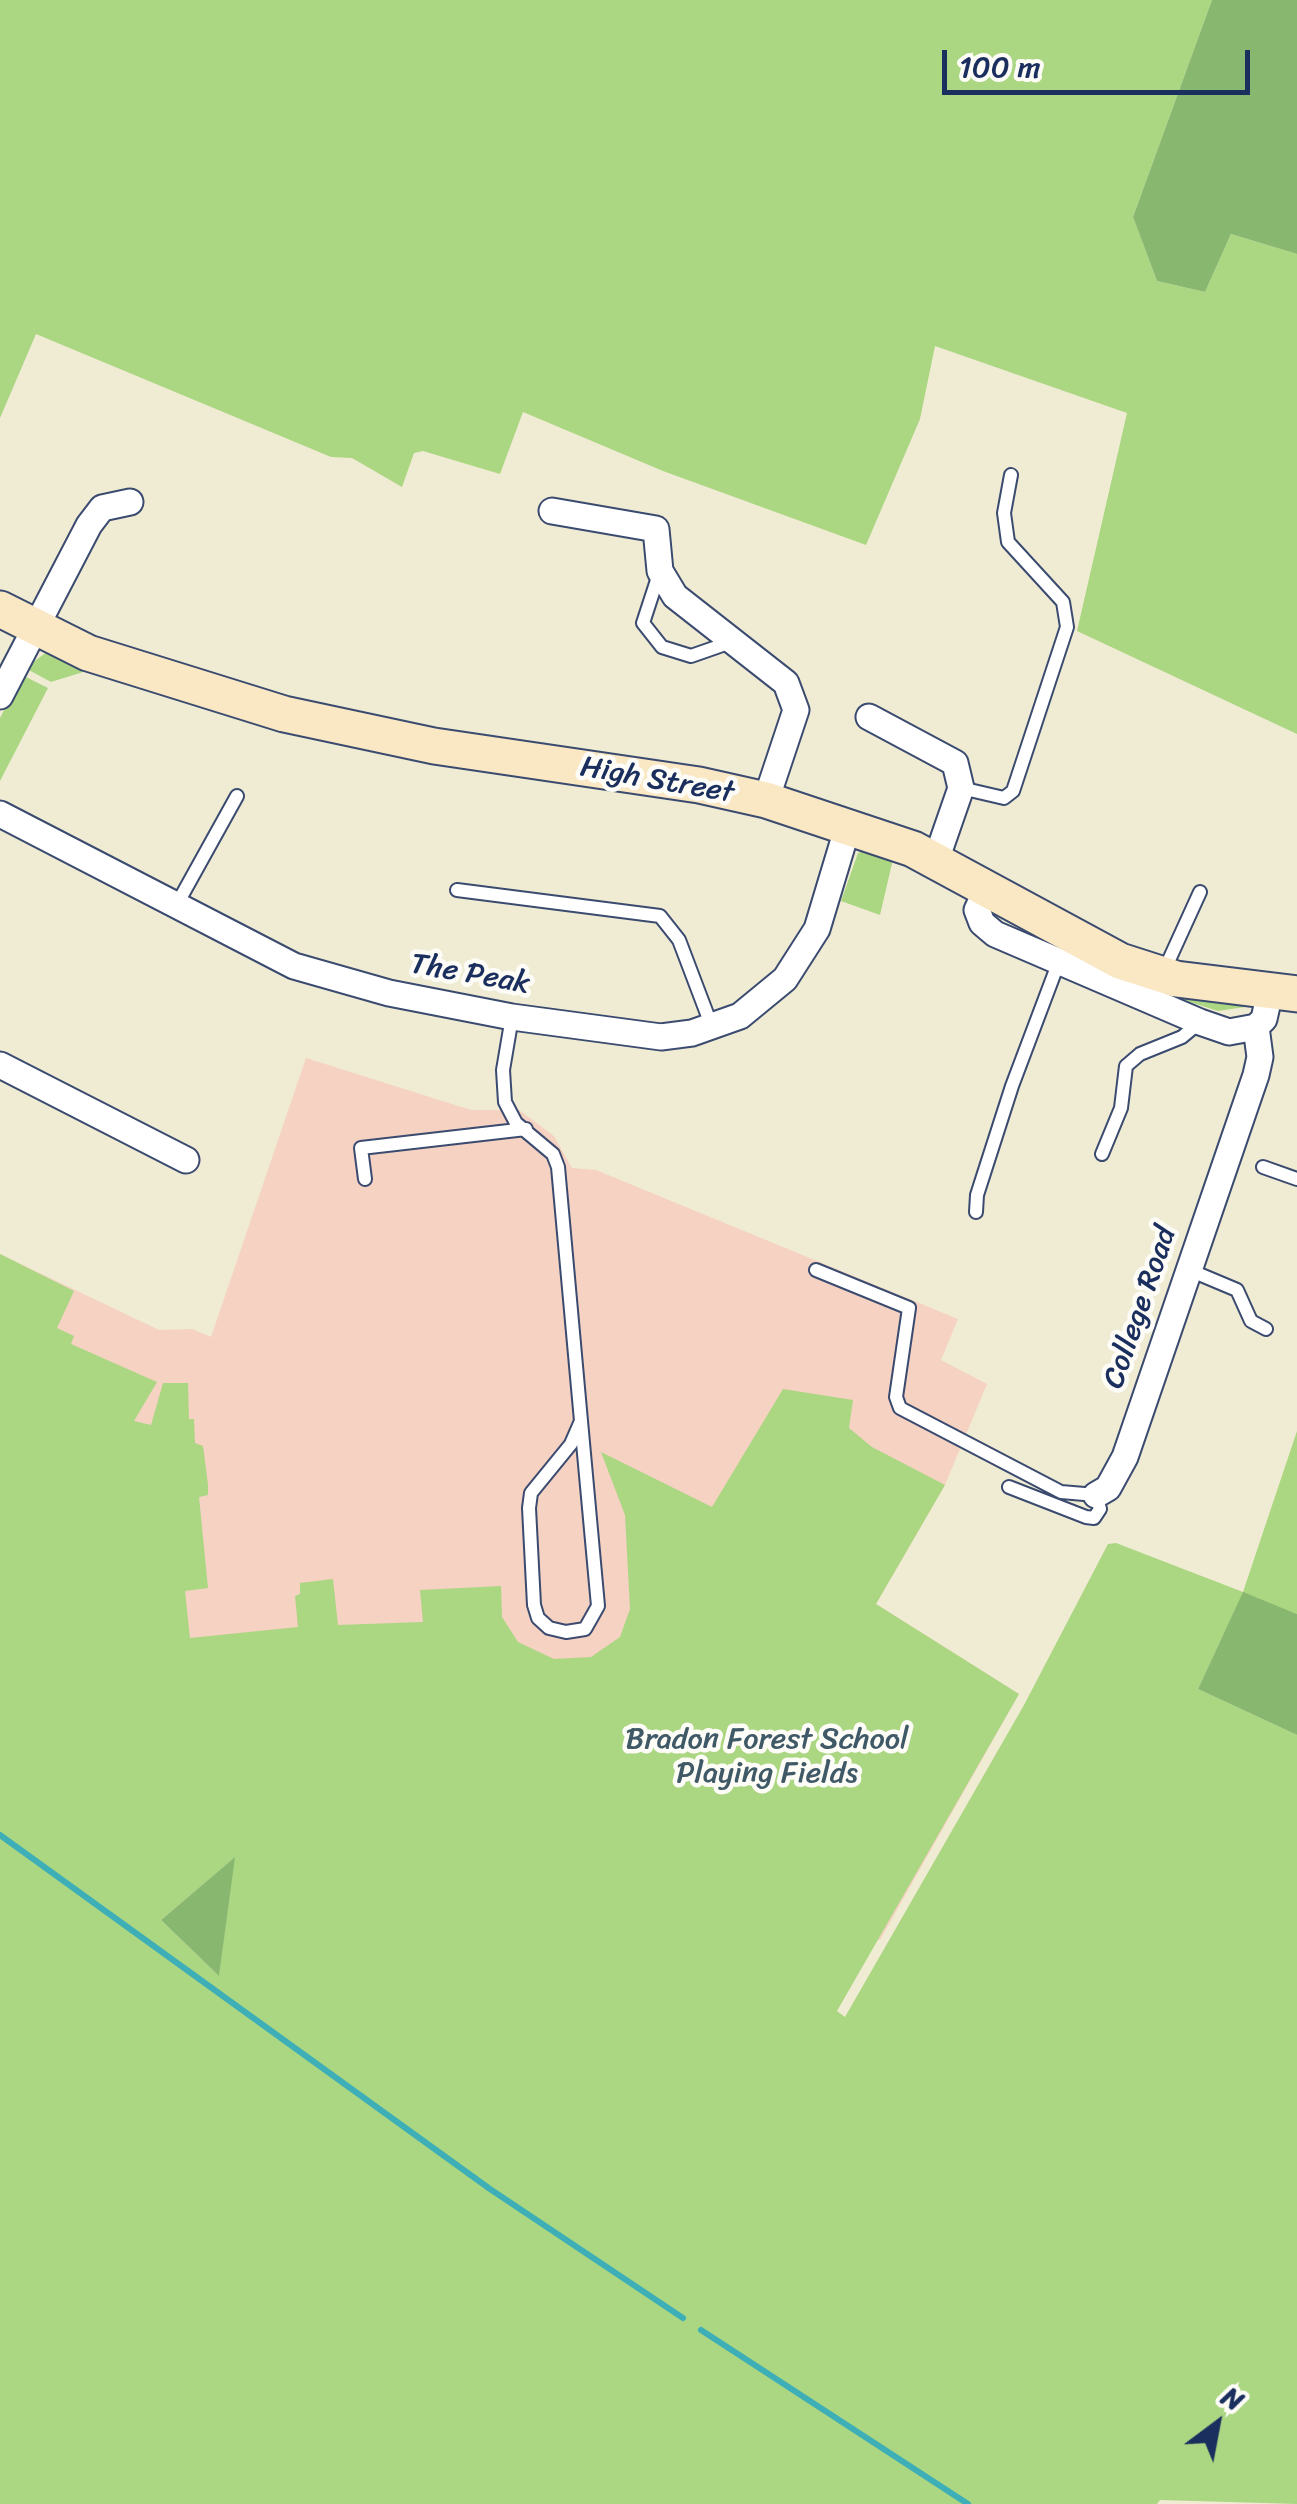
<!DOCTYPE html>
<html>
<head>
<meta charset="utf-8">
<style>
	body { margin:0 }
	#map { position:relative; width:1297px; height:2504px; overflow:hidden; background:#f0ecd4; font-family:Sriracha,sans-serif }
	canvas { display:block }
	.north { position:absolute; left:1167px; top:2374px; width:100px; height:100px; -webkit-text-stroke:8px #fdfcf7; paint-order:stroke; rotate:32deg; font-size:28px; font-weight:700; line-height:40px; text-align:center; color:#1b2f5e }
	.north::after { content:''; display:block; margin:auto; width:35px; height:45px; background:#1b2f5e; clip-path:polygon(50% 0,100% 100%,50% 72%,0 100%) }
	.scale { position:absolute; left:942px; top:50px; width:308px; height:45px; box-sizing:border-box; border:5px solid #1b2f5e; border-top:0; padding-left:12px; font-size:30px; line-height:35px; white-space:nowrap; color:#1b2f5e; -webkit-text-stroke:8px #fdfcf7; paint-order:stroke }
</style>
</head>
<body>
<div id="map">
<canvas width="1297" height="2504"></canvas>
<div class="north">N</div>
<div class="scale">100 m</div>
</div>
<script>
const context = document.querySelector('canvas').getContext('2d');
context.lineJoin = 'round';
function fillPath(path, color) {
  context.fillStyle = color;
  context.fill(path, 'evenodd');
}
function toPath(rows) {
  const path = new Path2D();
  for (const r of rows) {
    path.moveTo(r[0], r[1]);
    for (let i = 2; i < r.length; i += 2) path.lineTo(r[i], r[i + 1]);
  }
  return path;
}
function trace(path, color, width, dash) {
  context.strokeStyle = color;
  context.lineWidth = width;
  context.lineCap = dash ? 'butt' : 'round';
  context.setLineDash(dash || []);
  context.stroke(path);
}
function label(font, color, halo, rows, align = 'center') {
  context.font = font + ' Sriracha,sans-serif';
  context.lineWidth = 9;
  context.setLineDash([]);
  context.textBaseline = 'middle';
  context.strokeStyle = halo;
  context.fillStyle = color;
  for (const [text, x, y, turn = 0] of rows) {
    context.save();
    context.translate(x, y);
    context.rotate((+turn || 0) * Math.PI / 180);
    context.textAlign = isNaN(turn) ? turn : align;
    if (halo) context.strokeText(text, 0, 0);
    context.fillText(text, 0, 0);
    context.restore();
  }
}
fillPath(toPath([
	[306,1058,471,1110,519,1110,554,1136,572,1168,596,1170,958,1319,941,1360,987,1384,945,1485,876,1604,1019,1694,880,1940,235,1857,0,1254,159,1330,192,1329,211,1337]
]), '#f5d2c2');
fillPath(toPath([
	[0,0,1212,0,1133,217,1157,281,1205,292,1231,234,1297,254,1297,734,1077,631,1127,413,935,346,920,419,866,545,663,471,523,412,500,474,423,451,414,453,402,487,352,458,331,457,36,334,0,418],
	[47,652,96,668,51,682,25,668],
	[22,675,48,688,0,781,0,718],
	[873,849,893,859,880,915,841,901,858,853],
	[1162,993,1242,1004,1245,1007,1218,1011],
	[0,1254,74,1291,57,1328,74,1336,71,1344,157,1382,134,1421,151,1425,163,1383,188,1383,189,1419,194,1419,195,1443,203,1446,208,1485,208,1495,199,1497,208,1588,185,1591,190,1638,298,1627,295,1596,300,1594,300,1583,333,1579,338,1625,423,1622,420,1590,501,1586,502,1617,518,1642,554,1659,591,1657,620,1637,630,1609,625,1515,601,1452,712,1507,783,1389,853,1400,849,1428,872,1447,945,1485,876,1604,1019,1694,837,2011,845,2017,1024,1705,1108,1544,1116,1543,1243,1592,1297,1431,1297,1614,1243,1593,1198,1689,1297,1735,1297,2504,1160,2500,1157,2504,0,2504],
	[234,1858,219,1975,218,1975,161,1920]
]), '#abd682');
fillPath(toPath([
	[1212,0,1297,0,1297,254,1231,234,1205,292,1157,281,1133,217],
	[1243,1592,1297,1614,1297,1735,1198,1689],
	[235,1857,219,1976,161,1920]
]), '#88b770');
trace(toPath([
	[0,1835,490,2189,683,2318],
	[701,2330,968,2504]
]), '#3eafb7', 6);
const lane = toPath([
	[659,574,643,623,662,647,691,656,731,642],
	[961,788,1004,798,1013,791,1067,627,1063,602,1008,542,1004,513,1011,475],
	[457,890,660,916,679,940,712,1027],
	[176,906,237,796],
	[1164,971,1200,892],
	[512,1017,503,1070,505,1102,516,1123,553,1154,558,1167,581,1421,598,1606,585,1629,566,1632,549,1628,538,1618,534,1605,529,1508,531,1493,571,1444,581,1421],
	[1102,1154,1121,1108,1126,1066,1140,1054,1182,1037,1200,1022],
	[1263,1167,1297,1179],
	[365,1179,361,1148,526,1129],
	[976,1212,977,1195,1012,1086,1058,964],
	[1187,1269,1237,1290,1251,1321,1266,1329],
	[816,1270,909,1308,896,1397,900,1408,1061,1492,1096,1495,1100,1509,1094,1518,1086,1517,1009,1487]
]);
const street = toPath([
	[552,511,656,529,660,571,675,596,786,683,796,710,766,800],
	[0,696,89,525,102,508,130,502],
	[869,717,955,763,961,788,936,860],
	[0,814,294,966,389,993,512,1017,661,1037,692,1033,740,1016,785,979,817,929,848,826],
	[987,889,977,910,982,923,995,934,1200,1022,1229,1032,1256,1027],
	[0,1065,186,1160],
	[1096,1495,1108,1488,1125,1457,1256,1075,1260,1057,1256,1027,1264,1019,1270,992]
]);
const secondary = toPath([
	[0,609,88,653,284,714,434,746,699,785,766,800,913,849,1120,961,1176,979,1297,994]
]);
trace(lane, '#3b4b70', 16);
trace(street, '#3b4b70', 29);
trace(secondary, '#3b4b70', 39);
trace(lane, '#fff', 12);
trace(street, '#fff', 25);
trace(secondary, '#fae7c3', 35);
label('30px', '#1b2f5e', '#fdfcf7', [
	["High Street",657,781,10],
	["The Peak",470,975,10],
	["College Road",1141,1308,-71]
]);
label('30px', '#3f5967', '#fdfcf7', [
	["Bradon Forest School",767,1740],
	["Playing Fields",767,1774]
]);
</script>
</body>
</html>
